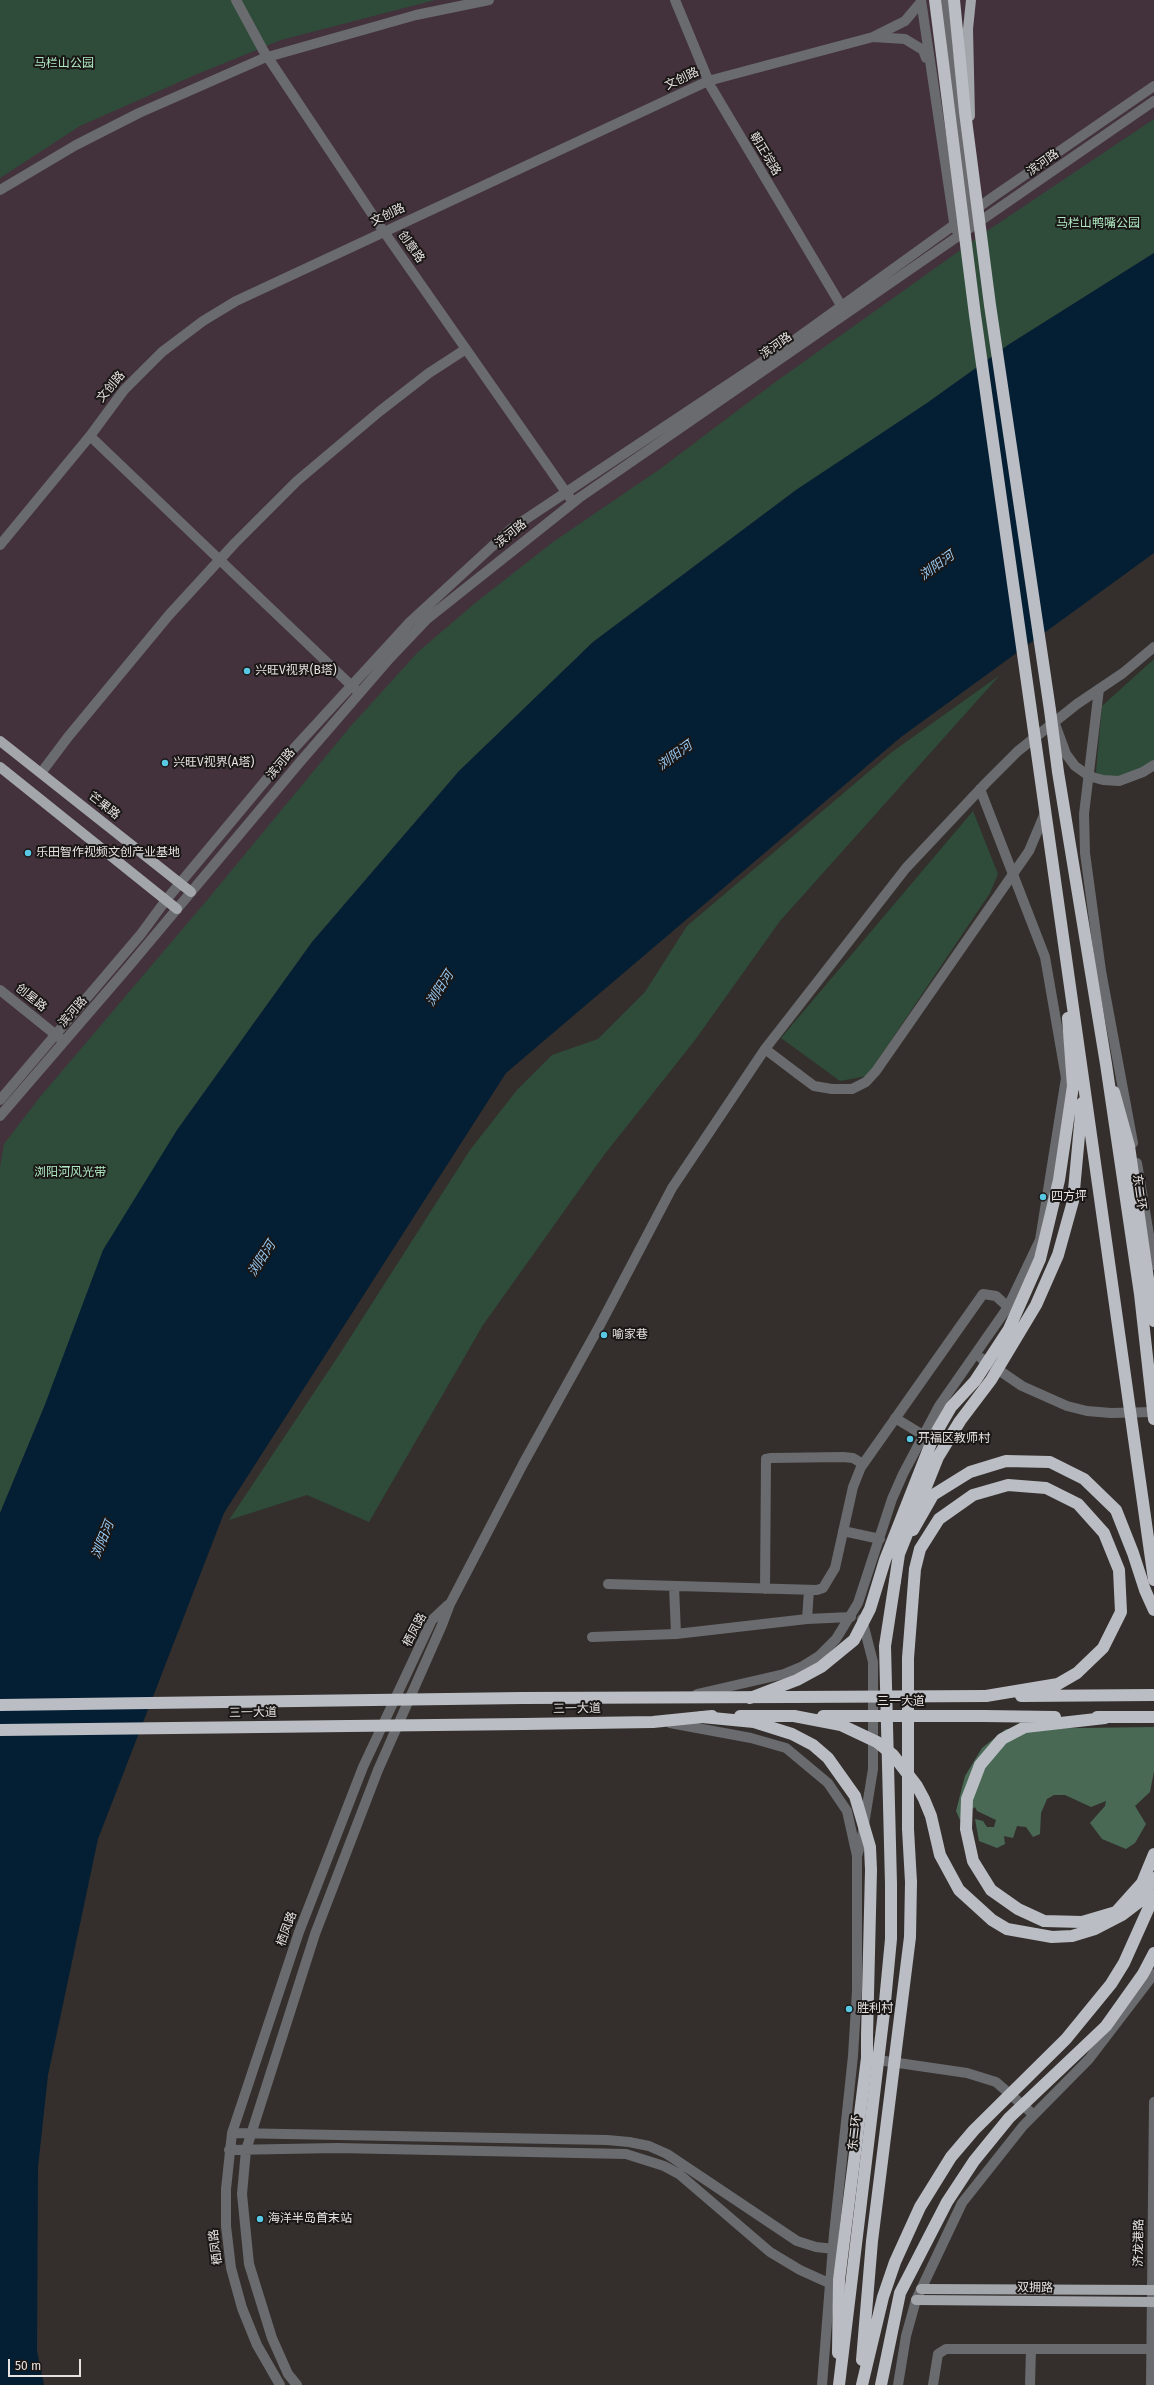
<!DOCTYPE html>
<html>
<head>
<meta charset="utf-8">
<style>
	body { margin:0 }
	#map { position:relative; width:1154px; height:2385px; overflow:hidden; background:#342f2c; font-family:"Fira Sans",sans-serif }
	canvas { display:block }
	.scale { position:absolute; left:8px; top:2359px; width:73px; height:18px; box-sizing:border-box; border:2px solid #e6e3e1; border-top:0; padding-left:5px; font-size:12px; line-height:14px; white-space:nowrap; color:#e6e3e1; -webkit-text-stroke:3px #1a1716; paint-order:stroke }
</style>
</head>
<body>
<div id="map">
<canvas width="1154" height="2385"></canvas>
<div class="scale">50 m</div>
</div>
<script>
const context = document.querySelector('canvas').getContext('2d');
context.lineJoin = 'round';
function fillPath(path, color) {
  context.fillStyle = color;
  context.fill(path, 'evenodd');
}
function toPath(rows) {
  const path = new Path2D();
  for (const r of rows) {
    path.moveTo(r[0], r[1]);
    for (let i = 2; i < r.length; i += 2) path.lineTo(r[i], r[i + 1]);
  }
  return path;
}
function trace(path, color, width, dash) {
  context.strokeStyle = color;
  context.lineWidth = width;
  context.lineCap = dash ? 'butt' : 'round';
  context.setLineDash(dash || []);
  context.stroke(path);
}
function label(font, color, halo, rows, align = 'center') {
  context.font = font + ' "Fira Sans","Noto Sans SC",sans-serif';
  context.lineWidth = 4;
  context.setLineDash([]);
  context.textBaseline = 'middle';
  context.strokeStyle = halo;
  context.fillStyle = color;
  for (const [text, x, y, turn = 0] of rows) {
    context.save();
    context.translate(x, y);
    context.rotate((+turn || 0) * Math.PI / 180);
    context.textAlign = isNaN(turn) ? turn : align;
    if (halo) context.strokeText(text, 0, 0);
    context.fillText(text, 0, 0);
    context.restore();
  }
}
fillPath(toPath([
	[0,0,1154,0,1154,253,1008,345,0,1513]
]), '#43323c');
fillPath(toPath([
	[0,0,435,0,281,40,195,75,80,126,0,178],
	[1154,119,1154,253,1008,345,927,403,796,490,593,642,459,771,312,942,177,1130,44,1407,0,1513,0,1167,4,1144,40,1097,208,899,350,727,418,652,474,604,553,542,660,469,774,383,990,229],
	[1154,659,1154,760,1143,767,1128,774,1114,777,1104,777,1096,772,1102,706],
	[1000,675,780,921,695,1040,604,1155,483,1325,369,1522,307,1495,229,1520,341,1352,470,1150,517,1090,552,1055,598,1039,645,992,687,926,892,752],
	[973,811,998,874,990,893,867,1076,840,1081,781,1038]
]), '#2e4c39');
fillPath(toPath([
	[1154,1727,1154,1771,1150,1792,1135,1806,1146,1824,1135,1843,1126,1849,1102,1839,1090,1823,1105,1806,1106,1801,1091,1807,1065,1795,1054,1795,1047,1799,1041,1813,1040,1834,1033,1837,1026,1827,1017,1826,1013,1838,1004,1836,1005,1844,997,1848,979,1841,975,1819,983,1821,987,1827,994,1827,996,1820,977,1811,975,1807,960,1820,956,1811,965,1776,982,1748,1006,1729]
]), '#496955');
fillPath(toPath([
	[1154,253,1154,553,901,737,506,1073,224,1513,98,1839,48,2075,38,2167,37,2351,44,2385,0,2385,0,1513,44,1407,103,1250,177,1130,312,942,459,771,593,642,796,490,927,403,1008,345]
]), '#041f33');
trace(toPath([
	[236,0,263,50,380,226,570,498],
	[675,0,711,87,845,312],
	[921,0,955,229],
	[944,0,948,49,971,218],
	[873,37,905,39,923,50,926,58],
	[0,190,76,145,139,113,264,58,416,15,489,0],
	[90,436,356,690],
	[0,545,90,436,124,390,162,352,203,321,236,301,708,81,873,37,905,21,921,2],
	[1099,689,1084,814,1085,853,1101,971,1133,1143],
	[41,773,68,737,169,615,235,543,297,481,380,411,429,373,466,349],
	[0,990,61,1039],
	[765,1049,798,1074],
	[0,1100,141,934,166,900,276,768,410,622,511,529,786,346,990,199,1154,86],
	[0,1116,130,965,300,762,390,658,427,619,579,498,1154,101],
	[1137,1163,1154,1265],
	[981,1358,1022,1386,1067,1406,1087,1411,1111,1413,1154,1412],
	[895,1418,923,1435],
	[843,1531,880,1539],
	[608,1584,817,1590,823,1588,835,1568,853,1487,861,1467,983,1294,996,1296,1008,1307],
	[674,1586,676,1634],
	[765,1589,766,1459,771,1458,843,1457,853,1458,863,1464],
	[807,1619,809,1590],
	[592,1637,676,1634,807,1619,851,1617],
	[697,1694,784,1674,803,1666,819,1656,836,1639,858,1603,892,1499,903,1474,939,1406,1008,1307,1040,1240,1066,1078,1045,957,980,789],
	[670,1723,751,1738,786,1748,828,1783,847,1811,857,1856,857,1990,853,2056,834,2234,822,2385],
	[857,1856,861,1843,873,1769,873,1662,862,1619],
	[871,2059,967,2073,996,2082,1034,2115],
	[232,2133,607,2140,629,2142,649,2146,667,2154,797,2241,816,2247,834,2249],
	[229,2150,337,2148,626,2154,664,2166,679,2174,770,2252,800,2270,831,2284],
	[280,2385,257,2345,242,2308,231,2268,226,2226,226,2189,232,2133,299,1932,363,1767,432,1620,448,1605],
	[297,2385,288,2374,272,2338,249,2264,242,2194,246,2150,315,1934,378,1770,442,1625,450,1604,523,1464,600,1325,672,1188,765,1049,906,868,986,783,1018,751,1077,704,1123,673,1154,647],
	[898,2385,906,2336,916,2300,962,2203,1023,2126,1089,2059,1154,1974],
	[933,2385,938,2354,946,2349,1151,2349],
	[1030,2385,1031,2349],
	[1151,2385,1154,2102]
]), '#6a6b6e', 10);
trace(toPath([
	[970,116,968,29,971,0],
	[0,741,191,892],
	[0,767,177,909],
	[921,2289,1154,2290],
	[916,2300,1154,2302]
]), '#a3a6ab', 10);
trace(toPath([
	[1114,1092,1129,1146,1154,1321],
	[913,1530,933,1495,970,1472,1006,1461,1050,1462,1084,1479,1116,1510,1133,1553,1145,1590,1154,1610],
	[1021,1696,1154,1695],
	[522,1698,792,1697],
	[740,1716,794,1716],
	[984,1716,1055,1717],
	[1097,1717,1154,1717],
	[1105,1718,1025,1727,1002,1739,980,1765,967,1799,966,1829,973,1861,991,1890,1018,1909,1044,1921,1082,1922,1116,1912,1142,1883,1154,1854],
	[523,1724,653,1722,712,1716],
	[911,1882,908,1829,908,1658,915,1569,920,1549,939,1519,973,1495,1008,1485,1046,1488,1078,1504,1104,1533,1119,1570,1121,1612,1103,1648,1077,1673,1058,1684,986,1696],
	[891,1884,885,1646,895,1581],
	[838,2353,839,2280,867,2058,867,2036]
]), '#babdc3', 12);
trace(toPath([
	[1055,724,1066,754,1075,766,1089,776,1103,780,1119,781,1143,772,1154,765],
	[798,1074,814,1086,832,1089,852,1089,866,1082,876,1071,1029,851,1045,813]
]), '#6a6b6e', 10);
trace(toPath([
	[935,0,975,315,1154,1580],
	[954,0,965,112,990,305,1050,710,1058,772,1106,1064,1140,1294,1154,1419],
	[895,1581,899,1554,938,1457,960,1421,991,1380,1036,1305,1058,1255,1073,1201,1082,1103],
	[792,1697,986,1696],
	[750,1698,797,1680,821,1667,854,1640,870,1609,885,1560,933,1438,951,1407,975,1381,1009,1329,1040,1259,1059,1180,1073,1086,1068,1018],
	[0,1705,522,1698],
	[794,1716,841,1725,877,1742,893,1755,917,1786,924,1799,931,1816,940,1855,959,1890,992,1920,1007,1929,1052,1937,1072,1936,1095,1929,1122,1915,1139,1902,1154,1878],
	[823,1716,984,1716],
	[702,1717,754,1722,792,1734,813,1745,828,1758,855,1796,870,1847,871,1870,867,2036],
	[0,1730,523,1724],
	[862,2360,872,2241,910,1937,911,1882],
	[839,2385,884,2012,891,1939,891,1884],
	[862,2385,883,2297,895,2262,920,2207,951,2157,974,2130,1066,2039,1111,1984,1124,1963,1154,1896],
	[881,2385,900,2293,947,2202,974,2161,1009,2118,1106,2026,1143,1974,1154,1953]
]), '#babdc3', 12);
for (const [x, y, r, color] of [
	[247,671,4,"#59c8e5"],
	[165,763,4,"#59c8e5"],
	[28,853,4,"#59c8e5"],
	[1043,1197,4,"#59c8e5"],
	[604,1335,4,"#59c8e5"],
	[910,1439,4,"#59c8e5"],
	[849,2009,4,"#59c8e5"],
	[260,2219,4,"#59c8e5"]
]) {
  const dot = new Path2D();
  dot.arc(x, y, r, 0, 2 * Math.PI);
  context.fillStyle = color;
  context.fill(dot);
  trace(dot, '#1a1716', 1.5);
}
label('12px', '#afeac3', '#1a1716', [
	["马栏山公园",64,64],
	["马栏山鸭嘴公园",1098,224],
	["浏阳河风光带",70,1173]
]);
label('12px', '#e6e3e1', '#1a1716', [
	["文创路",682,79,-25],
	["朝正垸路",765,154,59],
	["滨河路",1043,163,-35],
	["文创路",388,215,-25],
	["创意路",411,247,55],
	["滨河路",776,346,-35],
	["文创路",111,387,-50],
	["滨河路",511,534,-39],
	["滨河路",281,764,-50],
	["芒果路",104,806,38],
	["创星路",31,998,39],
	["滨河路",73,1012,-49],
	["东二环",1139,1192,82],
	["栖凤路",415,1630,-62],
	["三一大道",901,1702],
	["三一大道",577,1709,-1],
	["三一大道",253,1713,-1],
	["栖凤路",287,1929,-70],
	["东二环",855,2133,-83],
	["济龙港路",1139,2243,-89],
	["栖凤路",216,2247,-97],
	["双拥路",1035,2288,1]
]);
label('12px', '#e6e3e1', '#1a1716', [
	["兴旺V视界(B塔)",255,671],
	["兴旺V视界(A塔)",173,763],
	["乐田智作视频文创产业基地",36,853],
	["四方坪",1051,1197],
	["喻家巷",612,1335],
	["开福区教师村",918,1439],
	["胜利村",857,2009],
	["海洋半岛首末站",268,2219]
], 'left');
label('italic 13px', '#97c9f3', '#1a1716', [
	["浏阳河",937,566,-36],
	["浏阳河",675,756,-36],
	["浏阳河",440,989,-57],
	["浏阳河",262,1259,-57],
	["浏阳河",103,1540,-68]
]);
</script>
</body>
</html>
